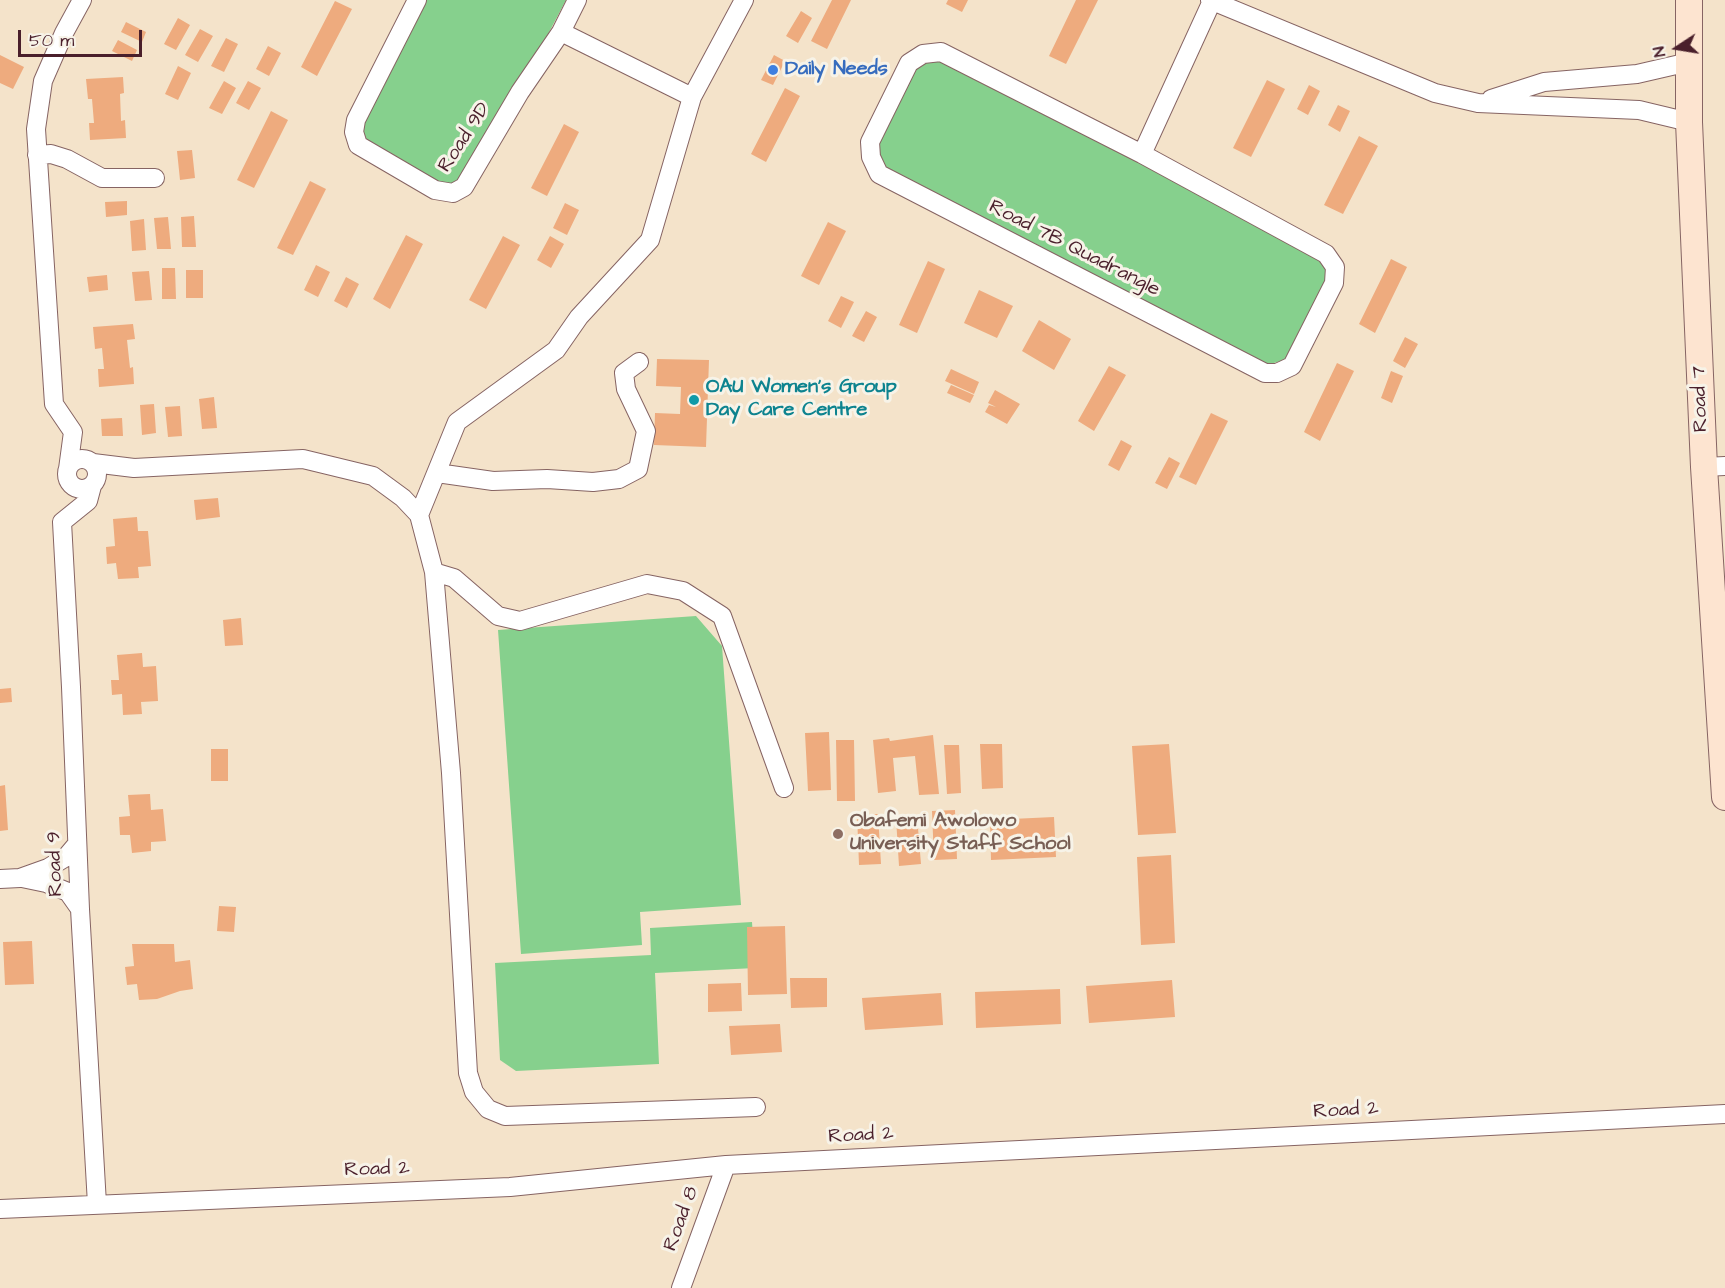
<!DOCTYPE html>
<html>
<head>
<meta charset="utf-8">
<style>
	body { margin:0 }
	#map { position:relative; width:1725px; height:1288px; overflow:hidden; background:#f4e3ca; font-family:"Architects Daughter",sans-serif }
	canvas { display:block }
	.north { position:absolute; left:1647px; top:18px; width:60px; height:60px; -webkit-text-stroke:4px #f7f3e8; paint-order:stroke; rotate:258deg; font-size:16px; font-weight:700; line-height:24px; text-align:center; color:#4a1f2b }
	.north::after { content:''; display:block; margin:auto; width:21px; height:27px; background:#4a1f2b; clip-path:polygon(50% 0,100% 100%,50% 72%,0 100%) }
	.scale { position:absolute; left:18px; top:30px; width:124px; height:27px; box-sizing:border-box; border:3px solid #4a1f2b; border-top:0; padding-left:8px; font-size:18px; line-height:21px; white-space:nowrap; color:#4a1f2b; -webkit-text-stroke:4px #f7f3e8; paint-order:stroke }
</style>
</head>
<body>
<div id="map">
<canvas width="1725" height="1288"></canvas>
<div class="north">N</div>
<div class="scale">50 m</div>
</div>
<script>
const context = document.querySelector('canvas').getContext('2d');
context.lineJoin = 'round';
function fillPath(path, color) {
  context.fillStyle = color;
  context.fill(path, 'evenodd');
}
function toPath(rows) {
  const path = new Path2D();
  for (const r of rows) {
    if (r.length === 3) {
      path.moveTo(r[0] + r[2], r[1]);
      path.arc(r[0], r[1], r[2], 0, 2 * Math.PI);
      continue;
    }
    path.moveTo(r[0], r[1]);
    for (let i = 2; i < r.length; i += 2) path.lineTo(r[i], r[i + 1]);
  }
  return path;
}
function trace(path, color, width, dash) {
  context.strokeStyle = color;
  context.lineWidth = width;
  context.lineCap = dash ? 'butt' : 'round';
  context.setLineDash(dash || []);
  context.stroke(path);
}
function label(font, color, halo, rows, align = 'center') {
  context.font = font + ' "Architects Daughter",sans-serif';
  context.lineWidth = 6;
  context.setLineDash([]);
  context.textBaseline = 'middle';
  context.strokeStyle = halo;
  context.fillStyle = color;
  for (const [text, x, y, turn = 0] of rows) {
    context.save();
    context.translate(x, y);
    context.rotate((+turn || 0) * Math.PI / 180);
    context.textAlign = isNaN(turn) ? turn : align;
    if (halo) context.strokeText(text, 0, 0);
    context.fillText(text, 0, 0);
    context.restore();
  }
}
fillPath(toPath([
	[422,0,566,0,537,55,456,185,439,186,364,142,361,123],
	[933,61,945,61,1313,252,1325,266,1327,281,1287,359,1264,366,883,170,876,142,917,63],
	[696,616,722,646,741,905,640,912,642,945,521,954,498,630],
	[752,922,755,968,655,973,659,1064,516,1071,500,1060,495,963,651,955,650,928]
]), '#86d08d');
fillPath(toPath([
	[832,0,851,0,827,49,811,41],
	[948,0,968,0,962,12,946,4],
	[1076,0,1098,0,1066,64,1049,56],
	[335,1,352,9,317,76,301,67],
	[801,11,812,18,798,43,786,36],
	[178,18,190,25,176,50,164,44],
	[126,22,146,32,142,42,121,32],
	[200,29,213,36,198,62,185,55],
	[226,38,238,44,224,72,211,66],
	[118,40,137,50,132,61,112,51],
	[268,46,281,53,269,76,256,69],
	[0,55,24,67,13,89,0,83],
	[774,55,785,61,773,85,761,80],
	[178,66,191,73,178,100,165,94],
	[123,77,124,93,120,94,121,121,125,120,126,138,90,140,89,123,94,123,92,99,88,99,86,79],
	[1267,80,1285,89,1251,157,1233,148],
	[224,81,236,88,222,114,209,108],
	[248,81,261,88,249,110,236,103],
	[1309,85,1320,91,1308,115,1297,109],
	[785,88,800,96,766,162,751,154],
	[1338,105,1350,111,1340,132,1328,125],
	[271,111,288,120,254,188,237,180],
	[564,124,579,132,547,196,531,188],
	[1359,136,1378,146,1343,214,1324,205],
	[192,150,195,178,180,180,177,151],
	[310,181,326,189,293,255,277,248],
	[127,201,127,215,106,217,105,202],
	[565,203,579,210,567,235,553,228],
	[194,216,196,247,182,247,181,217],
	[168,217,171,249,157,249,154,218],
	[144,219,146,250,132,251,130,221],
	[828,222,846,231,819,285,801,276],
	[406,235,423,244,390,309,373,299],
	[503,236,520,245,486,309,469,300],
	[550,236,564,244,551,268,537,260],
	[1391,259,1407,267,1375,333,1359,324],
	[928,261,945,269,917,333,899,325],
	[316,265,330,272,318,297,304,290],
	[162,268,175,268,176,299,162,299],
	[186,270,203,270,203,298,186,298],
	[149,271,152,300,135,301,132,272],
	[107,275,108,290,89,292,87,277],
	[346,277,359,284,347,308,334,301],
	[979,290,1013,306,997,338,964,323],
	[841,296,854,302,841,328,828,321],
	[866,311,877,317,864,342,852,336],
	[1039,320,1071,339,1054,370,1022,351],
	[133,324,135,339,127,340,130,368,133,367,134,384,99,387,98,369,104,369,102,348,95,349,93,327],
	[1405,337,1418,344,1405,368,1393,361],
	[657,359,709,360,706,447,654,445,655,413,680,414,681,387,656,386],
	[1337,363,1354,371,1320,441,1304,432],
	[1109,366,1126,375,1094,431,1078,421],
	[951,369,979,382,974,394,945,381],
	[1391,371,1403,376,1392,403,1381,398],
	[951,385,974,395,970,403,947,393],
	[995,390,1020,404,1007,424,985,412,989,405,996,407,988,403],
	[214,397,217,428,202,429,199,399],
	[154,404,156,433,142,435,140,405],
	[180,406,182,436,168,437,165,407],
	[1211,413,1228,421,1196,485,1179,477],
	[122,418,123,436,102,436,101,419],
	[1121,440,1132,446,1119,471,1108,465],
	[1169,457,1180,463,1167,489,1155,483],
	[218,498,220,517,196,520,194,500],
	[137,517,138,531,148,531,151,566,138,567,139,578,118,579,116,563,107,564,106,547,115,546,113,519],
	[241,618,243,645,225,646,223,620],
	[142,653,143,667,156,666,158,701,141,702,142,714,123,715,122,694,112,695,111,680,119,680,117,655],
	[11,688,12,702,0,703,0,689],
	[829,732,831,790,808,791,805,733],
	[933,735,939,794,919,795,915,756,893,758,896,791,878,793,873,740,889,738,890,741],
	[836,740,854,740,855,801,837,801],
	[980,744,1002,744,1003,788,982,789],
	[1169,744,1176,833,1138,835,1132,746],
	[944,745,959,745,961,793,947,794],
	[211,749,228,749,228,781,211,781],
	[5,785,8,830,0,831,0,786],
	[150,794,151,810,163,809,166,841,151,842,151,851,132,853,130,835,120,835,119,817,130,816,128,795],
	[955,810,957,859,934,860,932,811],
	[857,814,878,814,881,864,859,865],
	[917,816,921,864,899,866,896,818],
	[1054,817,1056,857,991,860,990,820],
	[1171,855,1175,943,1141,945,1137,857],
	[219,906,236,907,234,932,217,931],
	[785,926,787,994,748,995,747,927],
	[32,941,34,984,5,985,3,942],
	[132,944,174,944,175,962,190,960,193,989,180,991,157,999,139,1000,137,984,127,985,125,967,134,966],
	[790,978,827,978,827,1007,791,1008],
	[1172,980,1175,1017,1089,1023,1086,986],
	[741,983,742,1011,708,1012,708,984],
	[1060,989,1061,1024,976,1028,975,992],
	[941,993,943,1025,865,1030,862,998],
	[780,1024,782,1052,731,1055,729,1026]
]), '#eeab7e');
const street = toPath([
	[417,0,356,120,354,132,358,145,435,190,453,193,464,187,520,92,561,32,577,0],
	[1210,0,1435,93,1478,103,1639,110,1689,122],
	[561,32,692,97],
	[941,52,1142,154,1326,254,1335,267,1334,283,1292,366,1277,373,1265,373,879,174,871,157,870,142,909,63,923,54,941,52],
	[1491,99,1544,82,1637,74,1689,62],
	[1142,154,1212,1],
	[37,155,51,154,67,159,102,178,155,178],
	[82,474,15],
	[93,463,134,468,303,459,373,476,403,498,419,515,434,572,451,773,468,1073,474,1092,488,1109,505,1116,756,1107],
	[1704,467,1725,466],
	[68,469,73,432,54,404,36,129,43,81,64,33,82,0],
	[437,473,493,481,547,479,593,482,619,479,638,469,646,431,626,389,624,373,639,362],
	[419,515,457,422,556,350,579,317,650,240,692,97,744,0],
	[62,522,71,687,80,909,97,1204],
	[62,522,88,501,92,486],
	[434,572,454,578,498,616,520,621,647,584,683,591,722,616,784,788],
	[22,878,46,883,68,892,80,909],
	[0,879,20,878,48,868,66,857,77,844],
	[0,1209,510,1187,726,1165,1725,1114],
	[681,1288,726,1165]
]);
const secondary = toPath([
	[1689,0,1689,122,1704,467,1725,797]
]);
trace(street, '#866463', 20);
trace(secondary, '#866463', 28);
trace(street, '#fff', 18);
trace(secondary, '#fde4d0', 26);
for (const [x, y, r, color] of [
	[773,70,6,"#3f7fe0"],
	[694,400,6,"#0f9aa8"],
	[838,834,6,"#8d6e63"]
]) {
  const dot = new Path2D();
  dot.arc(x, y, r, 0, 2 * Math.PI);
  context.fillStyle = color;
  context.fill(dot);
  trace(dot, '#f7f3e8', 2);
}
label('bold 20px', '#366cbe', '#f7f3e8', [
	["Daily Needs",785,70]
], 'left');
label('20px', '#4a1f2b', '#f7f3e8', [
	["Road 9D",465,138,-57],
	["Road 7B Quadrangle",1074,249,27],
	["Road 7",1701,399,-92],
	["Road 9",56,864,-92],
	["Road 2",1346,1111,-3],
	["Road 2",861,1136,-3],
	["Road 2",377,1170,-2],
	["Road 8",682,1219,-70]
]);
label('bold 20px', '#0d838f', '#f7f3e8', [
	["OAU Women's Group",706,388],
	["Day Care Centre",706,411]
], 'left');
label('bold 20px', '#785e54', '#f7f3e8', [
	["Obafemi Awolowo",850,822],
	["University Staff School",850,845]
], 'left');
</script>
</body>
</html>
